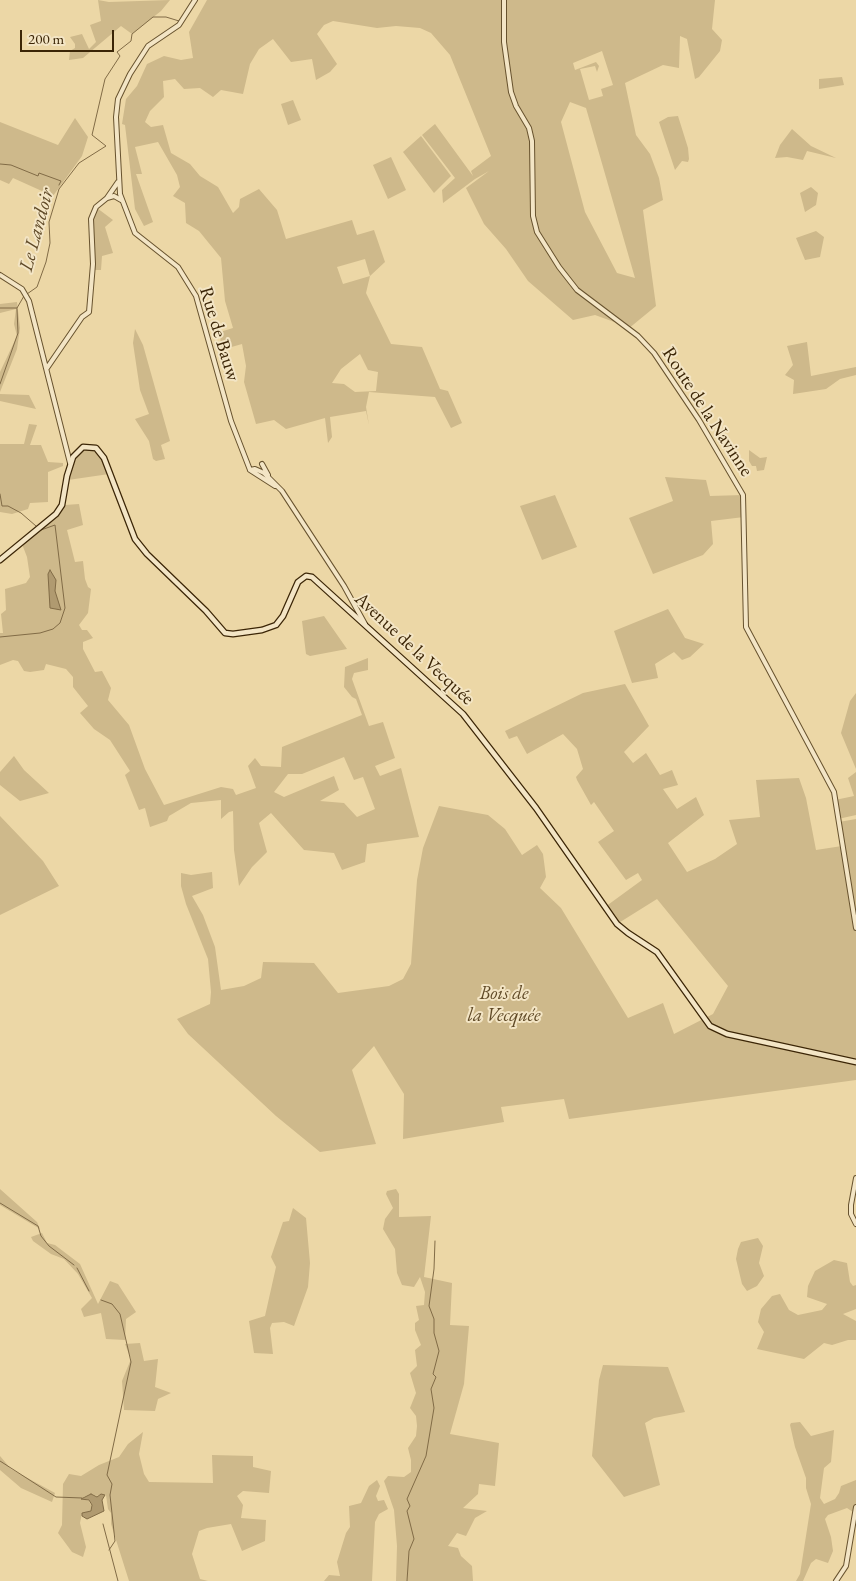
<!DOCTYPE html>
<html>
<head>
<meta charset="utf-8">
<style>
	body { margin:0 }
	#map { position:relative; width:856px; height:1581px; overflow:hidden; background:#ecd7a6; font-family:"EB Garamond",serif }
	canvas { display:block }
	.scale { position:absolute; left:20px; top:30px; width:94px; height:22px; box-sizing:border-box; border:2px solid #3b2506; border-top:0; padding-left:6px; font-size:15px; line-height:18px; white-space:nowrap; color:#3b2506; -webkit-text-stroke:4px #f3e5c5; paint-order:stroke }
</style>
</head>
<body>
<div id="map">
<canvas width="856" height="1581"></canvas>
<div class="scale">200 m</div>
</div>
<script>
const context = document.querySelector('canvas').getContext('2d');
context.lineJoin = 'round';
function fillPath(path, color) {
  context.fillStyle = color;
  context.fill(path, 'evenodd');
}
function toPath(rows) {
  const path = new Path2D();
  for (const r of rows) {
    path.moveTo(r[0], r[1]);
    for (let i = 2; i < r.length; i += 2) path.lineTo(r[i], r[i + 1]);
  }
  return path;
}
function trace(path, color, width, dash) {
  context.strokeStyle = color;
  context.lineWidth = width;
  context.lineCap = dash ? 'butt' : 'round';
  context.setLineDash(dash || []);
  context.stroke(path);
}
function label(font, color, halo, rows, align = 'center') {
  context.font = font + ' "EB Garamond",serif';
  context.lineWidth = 4;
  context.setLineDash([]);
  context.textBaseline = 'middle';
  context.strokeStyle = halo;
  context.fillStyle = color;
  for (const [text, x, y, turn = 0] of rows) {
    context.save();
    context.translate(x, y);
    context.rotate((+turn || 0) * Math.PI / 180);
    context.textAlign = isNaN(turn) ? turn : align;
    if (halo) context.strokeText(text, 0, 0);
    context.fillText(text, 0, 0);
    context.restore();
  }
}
fillPath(toPath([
	[98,0,109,2,170,0,161,11,132,34,121,26,83,58,69,60,70,51,75,48,75,44,70,37,82,34,89,49,96,42,90,25,101,21],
	[207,0,715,0,712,29,722,40,720,51,699,77,695,79,687,39,680,36,679,68,663,65,625,83,636,135,650,154,659,178,663,200,643,210,656,306,628,329,617,323,595,315,573,320,528,281,506,249,484,224,466,188,489,171,475,179,443,203,442,190,455,178,422,135,435,124,473,176,471,171,491,156,450,55,431,33,420,28,396,26,377,28,333,21,324,25,317,34,337,64,330,72,316,80,312,59,291,62,273,39,259,49,250,64,243,94,221,90,213,97,200,88,184,89,175,79,163,81,164,97,150,111,145,122,151,127,163,125,171,153,190,164,200,176,218,187,233,213,239,207,240,199,259,189,277,210,286,239,352,220,357,235,374,230,385,262,370,276,366,293,391,344,422,347,440,389,448,391,462,423,451,428,435,397,369,392,366,407,369,425,366,411,330,417,332,437,328,443,325,418,286,429,274,420,256,424,244,382,246,366,242,344,221,350,220,332,233,328,225,301,221,258,199,231,186,223,185,203,173,196,180,187,177,175,158,142,135,147,142,174,136,174,153,222,144,226,135,209,125,125,122,124,126,99,137,86,147,64,164,56,181,60,193,58,189,32],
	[602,51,613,85,601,89,603,96,589,100,580,69,595,66,597,72,599,66,596,62,575,70,573,63],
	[570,102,586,108,635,278,617,273,585,212,561,122],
	[365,259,370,276,343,284,337,267],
	[360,354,368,370,378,372,376,391,355,392,344,384,332,383,341,369],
	[842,77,844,85,819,89,819,79],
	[293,100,301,120,288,125,281,104],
	[678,116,688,148,689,159,688,162,682,161,675,170,659,122,668,117],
	[75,118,88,137,82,156,53,196,13,178,9,184,0,180,0,122,58,145],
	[792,129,811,146,836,158,807,151,803,160,787,157,775,158,780,145],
	[421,136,451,176,434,193,403,152],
	[391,157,406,190,388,199,373,165],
	[811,187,818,193,816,205,805,212,800,193],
	[97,208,113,220,105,227,113,253,102,256,101,270,94,270,93,220],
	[816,231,824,237,820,257,805,260,796,238],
	[17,302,20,328,17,349,0,392,0,372,17,336,14,324,16,309,0,313,0,304],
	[135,329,143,345,170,441,161,445,165,459,156,461,153,459,149,441,135,419,149,414,140,390,133,343],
	[807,342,811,376,856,367,856,375,840,379,826,389,793,394,794,380,785,375,793,365,787,346],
	[0,394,29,395,36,409,0,401],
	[29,424,37,425,30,445,41,445,48,462,63,463,63,466,48,472,48,502,30,503,28,509,12,514,0,512,0,444,24,444],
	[92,448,99,452,109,474,68,480,73,464,80,452],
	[749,450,760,458,767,457,764,470,757,471,756,466,752,466,749,461],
	[665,477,706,480,710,496,743,495,744,517,711,521,713,544,703,555,653,574,629,518,673,501],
	[555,495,577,547,542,560,520,506],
	[79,504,83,525,67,530,75,562,83,561,85,579,88,587,91,589,88,613,79,625,82,630,87,630,93,638,83,642,83,649,95,672,102,671,111,688,108,700,129,725,145,769,164,805,221,787,233,789,236,795,256,788,248,766,255,758,261,766,281,767,282,747,362,715,356,699,352,697,344,687,345,667,368,658,368,670,354,673,352,679,369,726,383,722,395,758,375,766,380,776,401,768,419,837,367,844,365,862,342,870,334,853,304,850,271,813,259,823,267,852,252,867,239,886,234,850,233,811,229,812,221,819,221,800,191,803,169,816,167,821,150,827,145,808,139,810,125,775,130,771,110,740,94,729,80,713,88,706,73,687,73,677,66,669,46,664,44,670,30,672,24,671,18,661,13,660,0,665,0,633,3,633,1,614,6,610,5,589,26,583,30,577,27,557,22,544,57,518,65,505],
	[344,757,354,780,363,777,375,809,357,817,344,803,320,801,339,790,334,776,284,797,274,792,288,774,302,774],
	[668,609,685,638,704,644,690,657,682,660,674,652,655,664,658,678,632,683,614,631],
	[324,616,347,649,310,656,306,654,302,621],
	[625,684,649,726,624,752,633,763,646,753,660,775,672,770,678,785,663,789,677,809,696,797,704,815,668,843,687,872,715,859,737,844,729,820,760,817,756,780,799,778,806,798,816,850,842,846,839,822,856,819,856,1080,569,1119,564,1099,501,1107,504,1122,403,1139,404,1094,374,1046,352,1070,376,1144,320,1152,276,1116,188,1034,177,1019,210,1004,211,992,208,959,186,904,181,886,181,873,191,875,212,872,213,888,192,896,203,915,215,947,221,990,244,986,261,978,263,962,314,963,338,993,389,986,403,979,411,964,417,880,423,848,439,806,488,815,505,829,522,855,537,845,543,854,546,877,540,888,561,908,628,1018,663,1003,674,1034,713,1014,728,986,657,899,617,924,605,907,642,880,638,873,626,880,598,842,614,831,594,802,591,805,577,780,576,777,583,769,577,749,563,734,527,754,517,736,509,739,505,731,583,693],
	[856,693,856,769,841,733,850,701],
	[14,756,24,770,49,793,20,801,0,785,0,772],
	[856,772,856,815,838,819,835,800,854,796,848,778],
	[0,816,43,861,59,886,0,915],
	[0,1189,37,1222,40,1229,0,1205],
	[396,1189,399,1194,399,1217,431,1216,424,1277,452,1283,450,1325,469,1326,464,1384,450,1434,499,1443,495,1486,479,1484,478,1494,463,1508,487,1511,475,1518,466,1536,457,1533,448,1546,458,1548,461,1556,472,1566,473,1581,396,1581,397,1546,394,1510,384,1481,388,1476,404,1477,411,1472,411,1460,408,1448,416,1436,417,1426,416,1416,410,1408,416,1393,410,1373,417,1366,415,1350,421,1345,415,1330,415,1323,419,1320,416,1306,424,1305,425,1292,420,1277,414,1287,402,1285,397,1273,395,1249,383,1229,385,1219,393,1208,386,1194,387,1191],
	[293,1208,306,1218,310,1263,308,1287,294,1326,284,1322,272,1323,270,1328,273,1354,254,1353,249,1321,265,1316,276,1267,271,1257,283,1222,289,1221],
	[42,1233,47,1243,55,1245,80,1264,98,1304,110,1281,118,1284,136,1312,126,1319,125,1340,106,1339,101,1313,84,1317,81,1309,92,1298,78,1274,64,1259,51,1254,33,1241,31,1237],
	[758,1238,763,1246,759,1263,764,1276,757,1286,747,1291,742,1284,736,1259,738,1249,741,1242],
	[834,1260,847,1263,850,1282,853,1286,856,1285,856,1309,843,1314,856,1321,856,1340,848,1340,832,1345,824,1343,804,1359,757,1349,764,1332,758,1322,761,1309,772,1296,780,1294,789,1310,798,1315,822,1310,827,1304,807,1297,808,1286,815,1271],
	[140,1343,144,1361,158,1359,155,1387,171,1393,158,1399,155,1411,124,1410,122,1381,131,1359,125,1344],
	[603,1365,668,1367,685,1412,654,1418,645,1423,660,1485,624,1497,592,1456,599,1380],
	[800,1422,811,1436,834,1430,831,1462,824,1468,820,1498,824,1504,835,1499,839,1493,841,1486,856,1480,856,1514,847,1508,828,1515,825,1519,831,1537,833,1551,828,1563,816,1559,811,1563,803,1581,796,1581,800,1574,811,1504,806,1488,806,1478,795,1447,790,1425,791,1423],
	[143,1432,139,1454,144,1474,149,1482,213,1483,212,1455,253,1456,253,1467,271,1471,269,1493,243,1491,237,1496,243,1505,241,1518,266,1520,265,1541,242,1551,231,1524,207,1528,199,1531,192,1554,200,1579,208,1581,129,1581,111,1524,111,1513,108,1509,106,1495,101,1494,97,1496,91,1494,81,1498,89,1501,91,1505,91,1511,82,1513,80,1523,86,1547,83,1557,72,1552,58,1533,62,1525,63,1484,69,1474,81,1476,99,1465,119,1457,128,1444],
	[0,1456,11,1469,55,1493,52,1502,21,1488,0,1470],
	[377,1480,380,1486,376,1496,378,1501,384,1500,388,1509,379,1514,375,1522,372,1581,324,1581,329,1575,340,1576,337,1562,346,1533,350,1527,349,1506,361,1503,369,1486]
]), '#ceb98b');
const water = toPath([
	[50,570,56,580,55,591,61,610,50,608,48,574,50,570],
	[91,1494,97,1497,101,1494,105,1495,102,1500,104,1511,87,1519,82,1516,82,1513,91,1511,92,1505,89,1500,81,1499,91,1494]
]);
fillPath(water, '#b09a70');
trace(water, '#816b46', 1);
trace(toPath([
	[0,164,11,165,38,176,39,173,61,181,59,185],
	[27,294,37,287,46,262,50,243,49,222,59,189,79,163,106,146,92,135,105,79,120,56,117,52,131,41,132,34,153,17,166,17,179,21],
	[0,308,17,308],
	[17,308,24,296],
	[0,384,18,333,17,309],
	[0,494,2,506,8,506,21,513,36,526],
	[0,637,40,633,53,629,60,623,65,608,55,525,41,530],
	[0,1203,38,1226,41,1236,49,1246,74,1265],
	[77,1268,89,1291],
	[101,1300,112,1304,120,1314,131,1362,107,1475,112,1484,110,1495,115,1541,109,1550],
	[0,1461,56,1497,82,1498],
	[103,1524,118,1581],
	[407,1581,409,1551,414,1539,407,1511,410,1506,407,1499,426,1456,434,1408,431,1389,436,1377,433,1374,439,1351,434,1333,434,1319,429,1306,434,1269,435,1241]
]), '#816b46', 1);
const tertiary = toPath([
	[195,0,179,25,148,46,130,74,118,99,116,117,120,194,135,233,178,267,196,296,231,421,250,470],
	[504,0,504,42,511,92,516,106,529,128,532,141,533,216,537,232,559,267,577,290,638,336,654,353,699,420,743,495,746,627,834,792,856,928],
	[107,198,114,196,121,200],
	[0,275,22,289,29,301,70,463],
	[47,368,82,317,89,312,93,264,91,219,96,207,107,198,118,182],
	[262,464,268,475],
	[250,470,255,469,264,473,282,491,344,586,365,624],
	[250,470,275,486],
	[856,1178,851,1205,851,1214,856,1224],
	[836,1581,846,1566,856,1507]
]);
const secondary = toPath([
	[0,560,56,514,62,505,67,476,73,457,83,447,96,448,104,458,135,539,147,554,206,611,225,633,233,634,262,630,276,625,283,616,298,582,306,576,312,577,463,714,536,808,617,924,628,933,657,952,710,1026,727,1034,856,1062]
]);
trace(tertiary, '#67522e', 6);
trace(secondary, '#3b2506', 7);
trace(tertiary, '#f3e5c5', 4);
trace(secondary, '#f3e5c5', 4.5);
label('19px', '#3b2506', '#f3e5c5', [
	["Rue de Bauw",219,334,73],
	["Route de la Navinne",707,412,57],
	["Avenue de la Vecquée",414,649,43]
]);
label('italic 19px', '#604a27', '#f3e5c5', [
	["Bois de",504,994],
	["la Vecquée",504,1016]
]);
label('italic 20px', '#5e4826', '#f3e5c5', [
	["Le Landoir",37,230,-75]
]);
</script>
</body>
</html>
